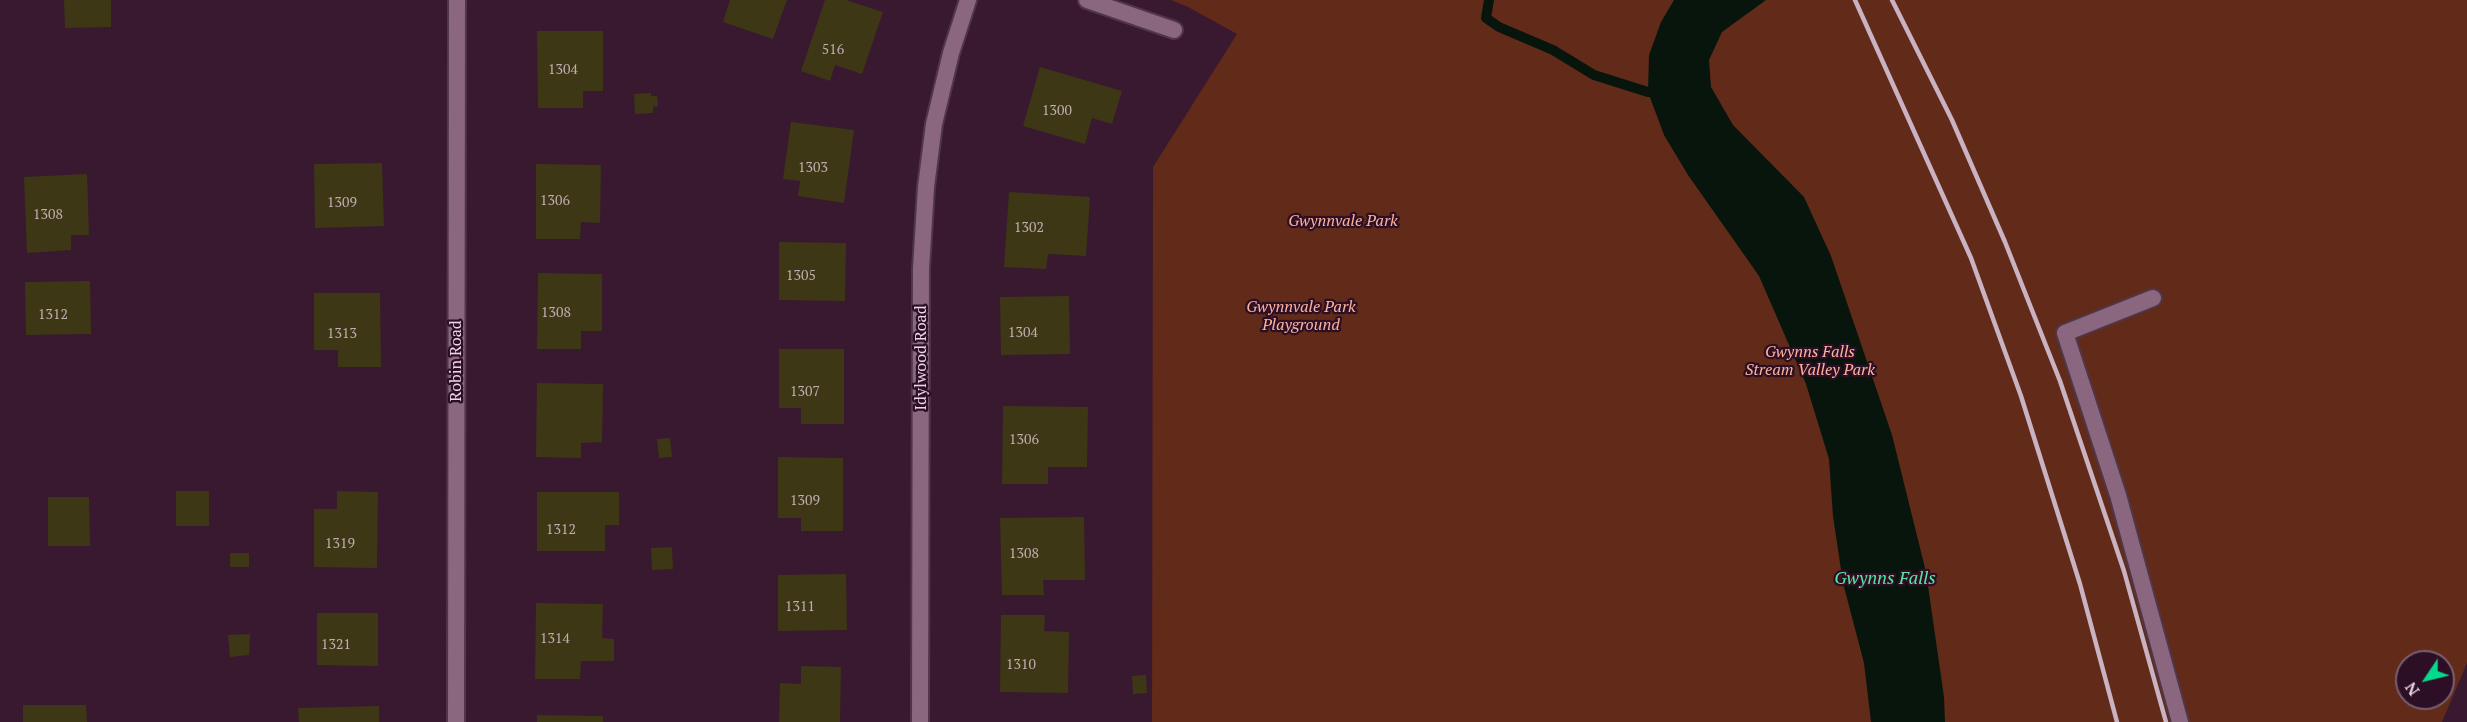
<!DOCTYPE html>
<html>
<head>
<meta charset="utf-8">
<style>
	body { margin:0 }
	#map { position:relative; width:2467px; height:722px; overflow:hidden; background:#38192f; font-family:"PT Serif",serif }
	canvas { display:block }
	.north { position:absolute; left:2395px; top:650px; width:60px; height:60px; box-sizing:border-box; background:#2d0f25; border:2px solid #795f71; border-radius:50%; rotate:235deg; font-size:16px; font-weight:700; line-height:24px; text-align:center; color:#ebd6e4 }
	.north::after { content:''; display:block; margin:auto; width:21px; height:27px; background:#05d98b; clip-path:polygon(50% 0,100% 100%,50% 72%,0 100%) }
</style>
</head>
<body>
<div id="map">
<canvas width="2467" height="722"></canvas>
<div class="north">N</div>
</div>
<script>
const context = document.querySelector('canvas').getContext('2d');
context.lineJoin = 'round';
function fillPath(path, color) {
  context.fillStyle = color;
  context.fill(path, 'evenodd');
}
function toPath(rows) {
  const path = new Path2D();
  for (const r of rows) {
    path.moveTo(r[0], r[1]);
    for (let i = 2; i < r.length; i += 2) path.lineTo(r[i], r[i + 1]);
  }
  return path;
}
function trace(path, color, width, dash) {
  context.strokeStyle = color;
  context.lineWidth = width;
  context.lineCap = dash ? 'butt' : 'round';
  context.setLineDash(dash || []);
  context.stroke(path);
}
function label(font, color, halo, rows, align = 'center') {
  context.font = font + ' "PT Serif",serif';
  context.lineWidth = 4.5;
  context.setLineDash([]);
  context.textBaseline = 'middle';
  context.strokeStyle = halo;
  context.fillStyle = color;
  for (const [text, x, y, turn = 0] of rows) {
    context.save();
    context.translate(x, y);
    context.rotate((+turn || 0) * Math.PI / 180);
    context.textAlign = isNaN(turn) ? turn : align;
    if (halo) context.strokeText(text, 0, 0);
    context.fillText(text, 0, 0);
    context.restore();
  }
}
fillPath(toPath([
	[1171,0,2467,0,2467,663,2442,722,1152,722,1153,167,1237,34,1188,7],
	[2407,662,2443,662,2443,698,2407,698]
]), '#622a18');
fillPath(toPath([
	[1674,0,1766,0,1722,32,1709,60,1711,87,1733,125,1804,197,1831,256,1892,435,1926,572,1944,697,1945,722,1871,722,1864,663,1843,583,1833,516,1829,459,1806,384,1759,276,1688,175,1664,135,1648,92,1649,55,1661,22]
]), '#07150d');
trace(toPath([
	[1489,0,1486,18,1499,27,1553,50,1594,75,1648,92,1660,92]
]), '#07150d', 10);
fillPath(toPath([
	[64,0,111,0,111,27,65,28],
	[730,0,787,0,773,39,723,22],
	[825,0,846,0,883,12,862,74,835,65,830,81,801,71],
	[537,31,603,31,603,91,583,91,583,108,538,108],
	[1040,67,1122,91,1112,124,1092,118,1085,144,1023,126],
	[651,93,651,96,657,96,658,106,653,107,653,113,635,114,634,94],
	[791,122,854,130,844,203,798,196,800,181,783,179],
	[382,163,384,226,315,228,314,164],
	[536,164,601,165,600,223,581,222,580,239,536,239],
	[87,174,89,235,71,235,71,250,27,253,24,177],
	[1009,192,1090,197,1086,256,1048,254,1046,269,1004,267],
	[779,242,846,243,845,301,779,300],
	[538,273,602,274,602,331,581,331,581,349,537,349],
	[90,281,91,334,26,335,25,282],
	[314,293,380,293,381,367,338,367,338,350,314,350],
	[1069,296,1070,354,1001,355,1000,297],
	[779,349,844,349,844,424,801,424,801,408,779,408],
	[537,383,603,384,602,442,581,443,581,458,536,457],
	[1003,406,1088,407,1087,467,1048,467,1048,484,1002,484],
	[670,438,672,457,659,458,657,439],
	[778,457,843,458,843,531,801,531,801,518,778,518],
	[176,491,209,491,209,526,176,526],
	[337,491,378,492,377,568,314,567,314,509,337,509],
	[537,492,619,492,619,525,605,525,605,551,537,551],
	[48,497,89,497,90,546,48,546],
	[1084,517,1085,580,1043,580,1044,595,1002,595,1000,518],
	[672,547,673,569,652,570,651,548],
	[230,553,249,553,249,567,230,567],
	[846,574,847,630,778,631,778,575],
	[536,603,603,604,602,638,614,639,614,661,581,661,580,679,535,679],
	[317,613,378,613,378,666,317,665],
	[1001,615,1045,615,1044,631,1069,632,1068,693,1000,692],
	[250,634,249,655,230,657,228,635],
	[801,666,841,667,840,722,779,722,780,683,801,684],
	[1146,675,1147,693,1133,694,1132,676],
	[23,705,86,705,87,722,23,722],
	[379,706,379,722,299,722,298,708],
	[537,715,603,716,603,722,537,722]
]), '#3d3716');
const service = toPath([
	[2153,298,2065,333,2118,495,2180,722]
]);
const minor = toPath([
	[1087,0,1174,30],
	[456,722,457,0],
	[920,722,921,269,926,187,934,124,951,53,968,0]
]);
trace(service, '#4f3648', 20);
trace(minor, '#4f3648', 20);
trace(service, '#8b667f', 16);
trace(minor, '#8b667f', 16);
trace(toPath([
	[1855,0,1971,258,2021,396,2080,584,2117,722],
	[1892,0,1952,120,2005,242,2060,381,2124,571,2166,722]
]), '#c9b2c1', 4.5);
label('14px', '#c0aeb0', null, [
	["516",833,50],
	["1304",563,70],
	["1300",1057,111],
	["1303",813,168],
	["1306",555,201],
	["1309",342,203],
	["1308",48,215],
	["1302",1029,228],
	["1305",801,276],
	["1308",556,313],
	["1312",53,315],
	["1304",1023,333],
	["1313",342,334],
	["1307",805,392],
	["1306",1024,440],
	["1309",805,501],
	["1312",561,530],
	["1319",340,544],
	["1308",1024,554],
	["1311",800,607],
	["1314",555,639],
	["1321",336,645],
	["1310",1021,665]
]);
label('italic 16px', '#fdb39b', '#2d0f25', [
	["Gwynnvale Park",1343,221],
	["Gwynnvale Park",1301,307],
	["Playground",1301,325],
	["Gwynns Falls",1810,352],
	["Stream Valley Park",1810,370]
]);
label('16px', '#ebd6e4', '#2d0f25', [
	["Idylwood Road",921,358,-90],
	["Robin Road",456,361,-90]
]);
label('italic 18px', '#5be5a1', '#2d0f25', [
	["Gwynns Falls",1885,579]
]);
</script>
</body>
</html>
